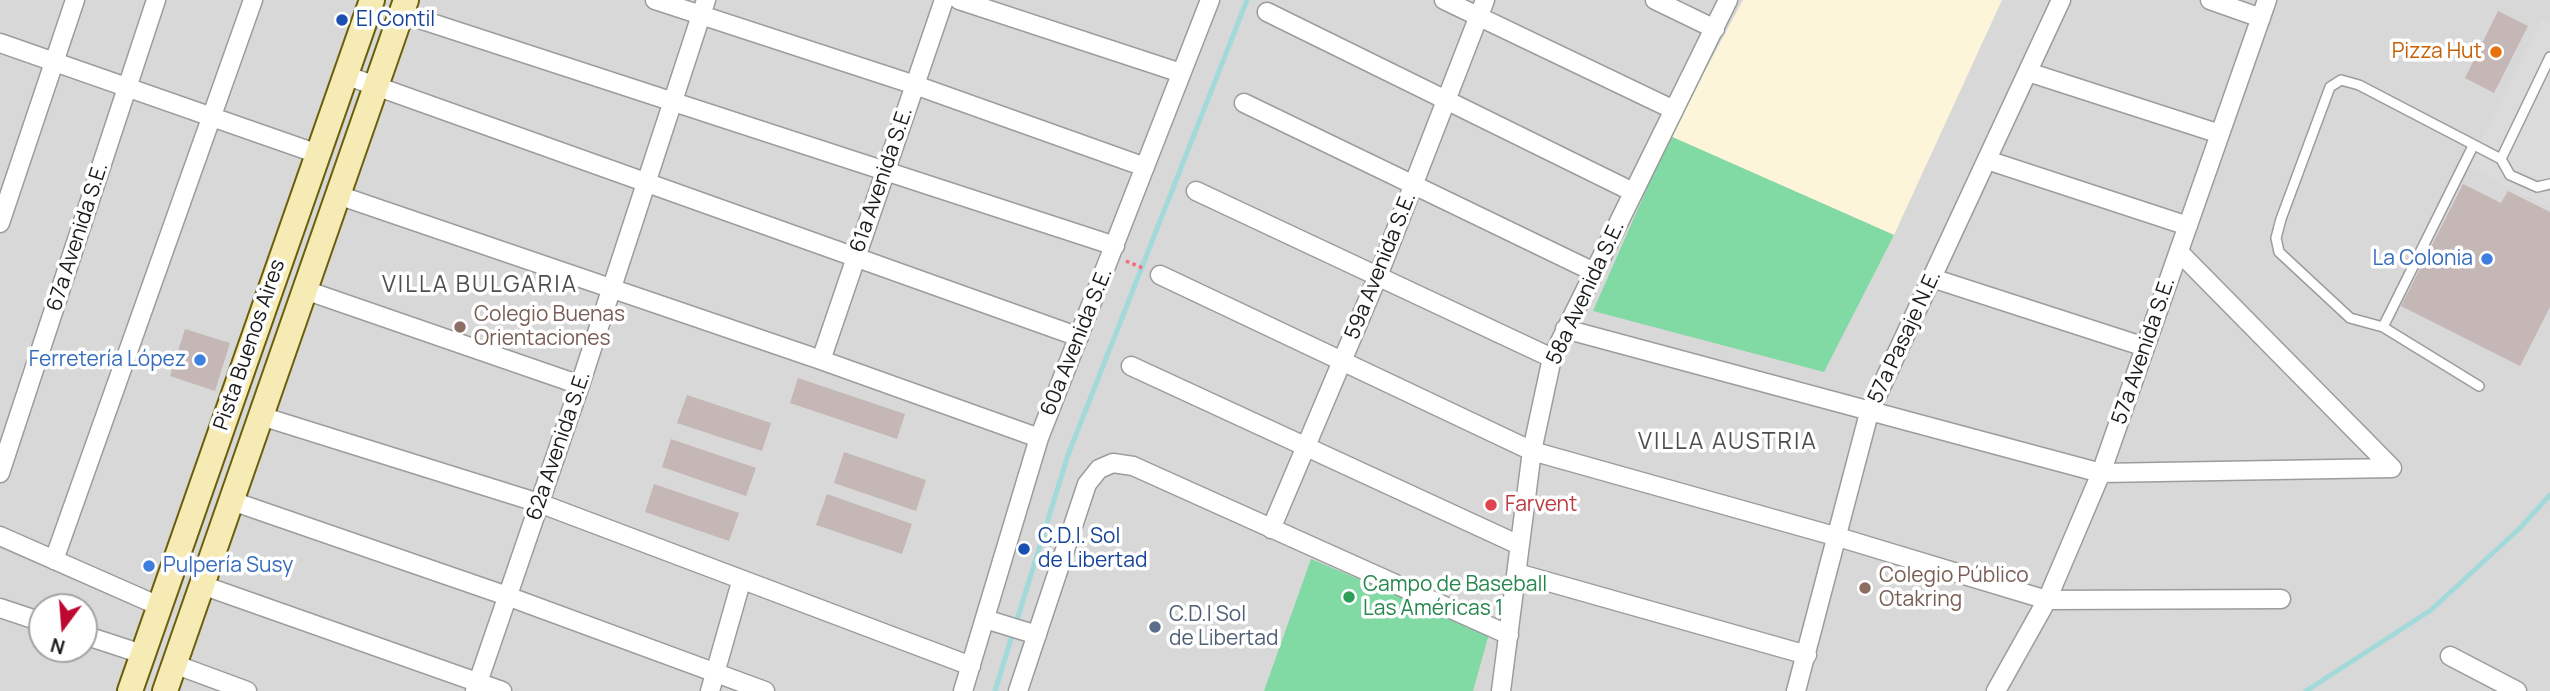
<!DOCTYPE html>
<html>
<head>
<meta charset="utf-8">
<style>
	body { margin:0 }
	#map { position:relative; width:2550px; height:691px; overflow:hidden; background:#ece6e1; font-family:Manrope,sans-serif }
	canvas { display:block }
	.north { position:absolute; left:28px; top:593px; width:70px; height:70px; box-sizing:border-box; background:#fff; border:2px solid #a4a4a4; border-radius:50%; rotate:196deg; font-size:19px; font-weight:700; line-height:28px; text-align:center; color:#1b1b1b }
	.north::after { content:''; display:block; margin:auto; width:24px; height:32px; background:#be0832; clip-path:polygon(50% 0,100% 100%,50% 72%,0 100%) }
</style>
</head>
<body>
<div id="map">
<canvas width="2550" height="691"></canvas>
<div class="north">N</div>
</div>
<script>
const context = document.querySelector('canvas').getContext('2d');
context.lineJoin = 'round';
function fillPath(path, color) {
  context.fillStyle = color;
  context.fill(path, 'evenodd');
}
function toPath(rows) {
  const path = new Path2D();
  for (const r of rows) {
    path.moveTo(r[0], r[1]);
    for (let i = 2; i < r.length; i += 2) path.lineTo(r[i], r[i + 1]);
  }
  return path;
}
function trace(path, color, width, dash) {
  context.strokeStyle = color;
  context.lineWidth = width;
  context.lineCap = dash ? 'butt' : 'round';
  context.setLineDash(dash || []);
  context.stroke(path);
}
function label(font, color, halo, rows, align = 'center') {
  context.font = font + ' Manrope,sans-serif';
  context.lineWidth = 7;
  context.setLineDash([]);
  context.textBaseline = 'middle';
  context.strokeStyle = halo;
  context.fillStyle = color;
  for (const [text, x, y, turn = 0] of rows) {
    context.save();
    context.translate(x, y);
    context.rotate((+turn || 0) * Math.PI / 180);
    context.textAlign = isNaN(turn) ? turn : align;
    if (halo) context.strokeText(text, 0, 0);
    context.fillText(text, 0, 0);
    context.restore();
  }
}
fillPath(toPath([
	[0,0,2550,0,2550,691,0,691],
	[42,607,84,607,84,649,42,649]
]), '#d9d8d8');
fillPath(toPath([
	[1743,0,2002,0,1894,235,1670,136]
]), '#fdf5d9');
fillPath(toPath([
	[1670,136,1894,235,1824,372,1593,311],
	[1311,559,1489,634,1473,691,1264,691]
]), '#81d9a3');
fillPath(toPath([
	[2542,19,2550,23,2550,208,2468,167]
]), '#dbdbdb');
trace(toPath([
	[995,691,1068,455,1247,0],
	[2306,691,2431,610,2520,528,2550,495]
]), '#a3d9d9', 5);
fillPath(toPath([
	[2498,11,2528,26,2494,93,2465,78],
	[2463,184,2501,203,2508,191,2550,212,2550,307,2520,366,2401,306],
	[185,329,230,343,215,391,170,376],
	[798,378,905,414,897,439,790,403],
	[687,395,771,423,762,451,677,423],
	[671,439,756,468,746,496,662,467],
	[844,452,926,480,916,511,834,483],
	[654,484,739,513,729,541,645,512],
	[827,494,912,524,902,554,816,525]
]), '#c4b7b5');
const lane = toPath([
	[2501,159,2550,57],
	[2383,327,2473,146],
	[2479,386,2383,327,2350,318,2279,252,2276,238,2281,219,2330,87,2341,80,2359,85,2501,159,2510,175,2537,187,2550,184]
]);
const street = toPath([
	[655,0,915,85,1145,167],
	[959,0,1181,73],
	[1444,0,1674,110],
	[1655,0,1715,29],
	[2210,0,2261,18],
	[1267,12,1633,192],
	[401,13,1115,246],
	[0,43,318,154],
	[2028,72,2220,134],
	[345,75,1079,337],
	[1244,103,1594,272],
	[1987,160,2188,226],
	[1196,191,1552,358],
	[338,195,821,360,1039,438],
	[0,223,75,0],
	[2179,252,2392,468],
	[1160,275,1532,451,1838,537,2047,600,2281,599],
	[1932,278,2145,347],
	[305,290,580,385],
	[1565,329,2101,473,2392,468],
	[821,360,944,0],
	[1131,366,1519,545],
	[261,416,539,503,971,666],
	[0,473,156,0],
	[232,501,507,596,765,691],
	[1271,529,1378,276,1485,0],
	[0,536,159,606],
	[54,560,253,0],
	[1517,573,1807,655],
	[202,585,502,691],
	[0,608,42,622],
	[985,619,1037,635],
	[84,635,142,654],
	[2450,656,2517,691],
	[174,664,247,691],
	[475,691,580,385,706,0],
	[710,691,741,582],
	[963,691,1039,438,1210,0],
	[1018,691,1087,484,1099,469,1113,463,1133,466,1509,635],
	[1501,691,1532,451,1552,358,1728,0],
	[1796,691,1869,413,2061,0],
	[1996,691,2047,600,2101,473,2267,0]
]);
const secondary = toPath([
	[130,691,372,0],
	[165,691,406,0]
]);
trace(lane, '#9c9c9c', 12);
trace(street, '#9c9c9c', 21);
trace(secondary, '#6c5f09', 28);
trace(toPath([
	[1126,261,1145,269]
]), '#f36b7c', 3.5, [3.5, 3.5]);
trace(lane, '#fff', 9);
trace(street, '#fff', 18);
trace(secondary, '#f6eab5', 24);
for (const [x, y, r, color] of [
	[342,20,7,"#1a4fb4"],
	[2496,52,7,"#e8710a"],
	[2487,259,7,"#3f7fe0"],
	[460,327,7,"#8d6e63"],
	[200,360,7,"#3f7fe0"],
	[1491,505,7,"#e0444e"],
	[1024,549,7,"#1a4fb4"],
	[149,566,7,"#3f7fe0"],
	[1865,588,7,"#8d6e63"],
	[1349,597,7,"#2e9e5b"],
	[1155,627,7,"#5c6f8a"]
]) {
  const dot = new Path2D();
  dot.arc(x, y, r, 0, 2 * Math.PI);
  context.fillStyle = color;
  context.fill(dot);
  trace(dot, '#fff', 2.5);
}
label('21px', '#164399', '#fff', [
	["El Contil",356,20],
	["C.D.I. Sol",1038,537],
	["de Libertad",1038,561]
], 'left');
label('21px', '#c56008', '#fff', [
	["Pizza Hut",2482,52]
], 'right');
label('21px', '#1b1b1b', '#fff', [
	["61a Avenida S.E.",882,180,-71],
	["67a Avenida S.E.",78,237,-72],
	["59a Avenida S.E.",1381,266,-68],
	["58a Avenida S.E.",1586,293,-65],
	["57a Pasaje N.E.",1905,337,-65],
	["60a Avenida S.E.",1077,342,-68],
	["Pista Buenos Aires",250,345,-71],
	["57a Avenida S.E.",2144,351,-71],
	["62a Avenida S.E.",559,446,-71]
]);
label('21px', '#366cbe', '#fff', [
	["La Colonia",2473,259],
	["Ferretería López",186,360],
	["Pulpería Susy",163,566,"left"]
], 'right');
label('21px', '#785e54', '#fff', [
	["Colegio Buenas",474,315],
	["Orientaciones",474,339],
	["Colegio Público",1879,576],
	["Otakring",1879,600]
], 'left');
label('21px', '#be3a42', '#fff', [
	["Farvent",1505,505]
], 'left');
label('21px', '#27864d', '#fff', [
	["Campo de Baseball",1363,585],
	["Las Américas 1",1363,609]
], 'left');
label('21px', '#4e5e75', '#fff', [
	["C.D.I Sol",1169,615],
	["de Libertad",1169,639]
], 'left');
context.letterSpacing = '2px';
label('23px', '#4e4e4e', '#fff', [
	["VILLA BULGARIA",480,286],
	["VILLA AUSTRIA",1728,443]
]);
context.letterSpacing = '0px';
</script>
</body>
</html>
